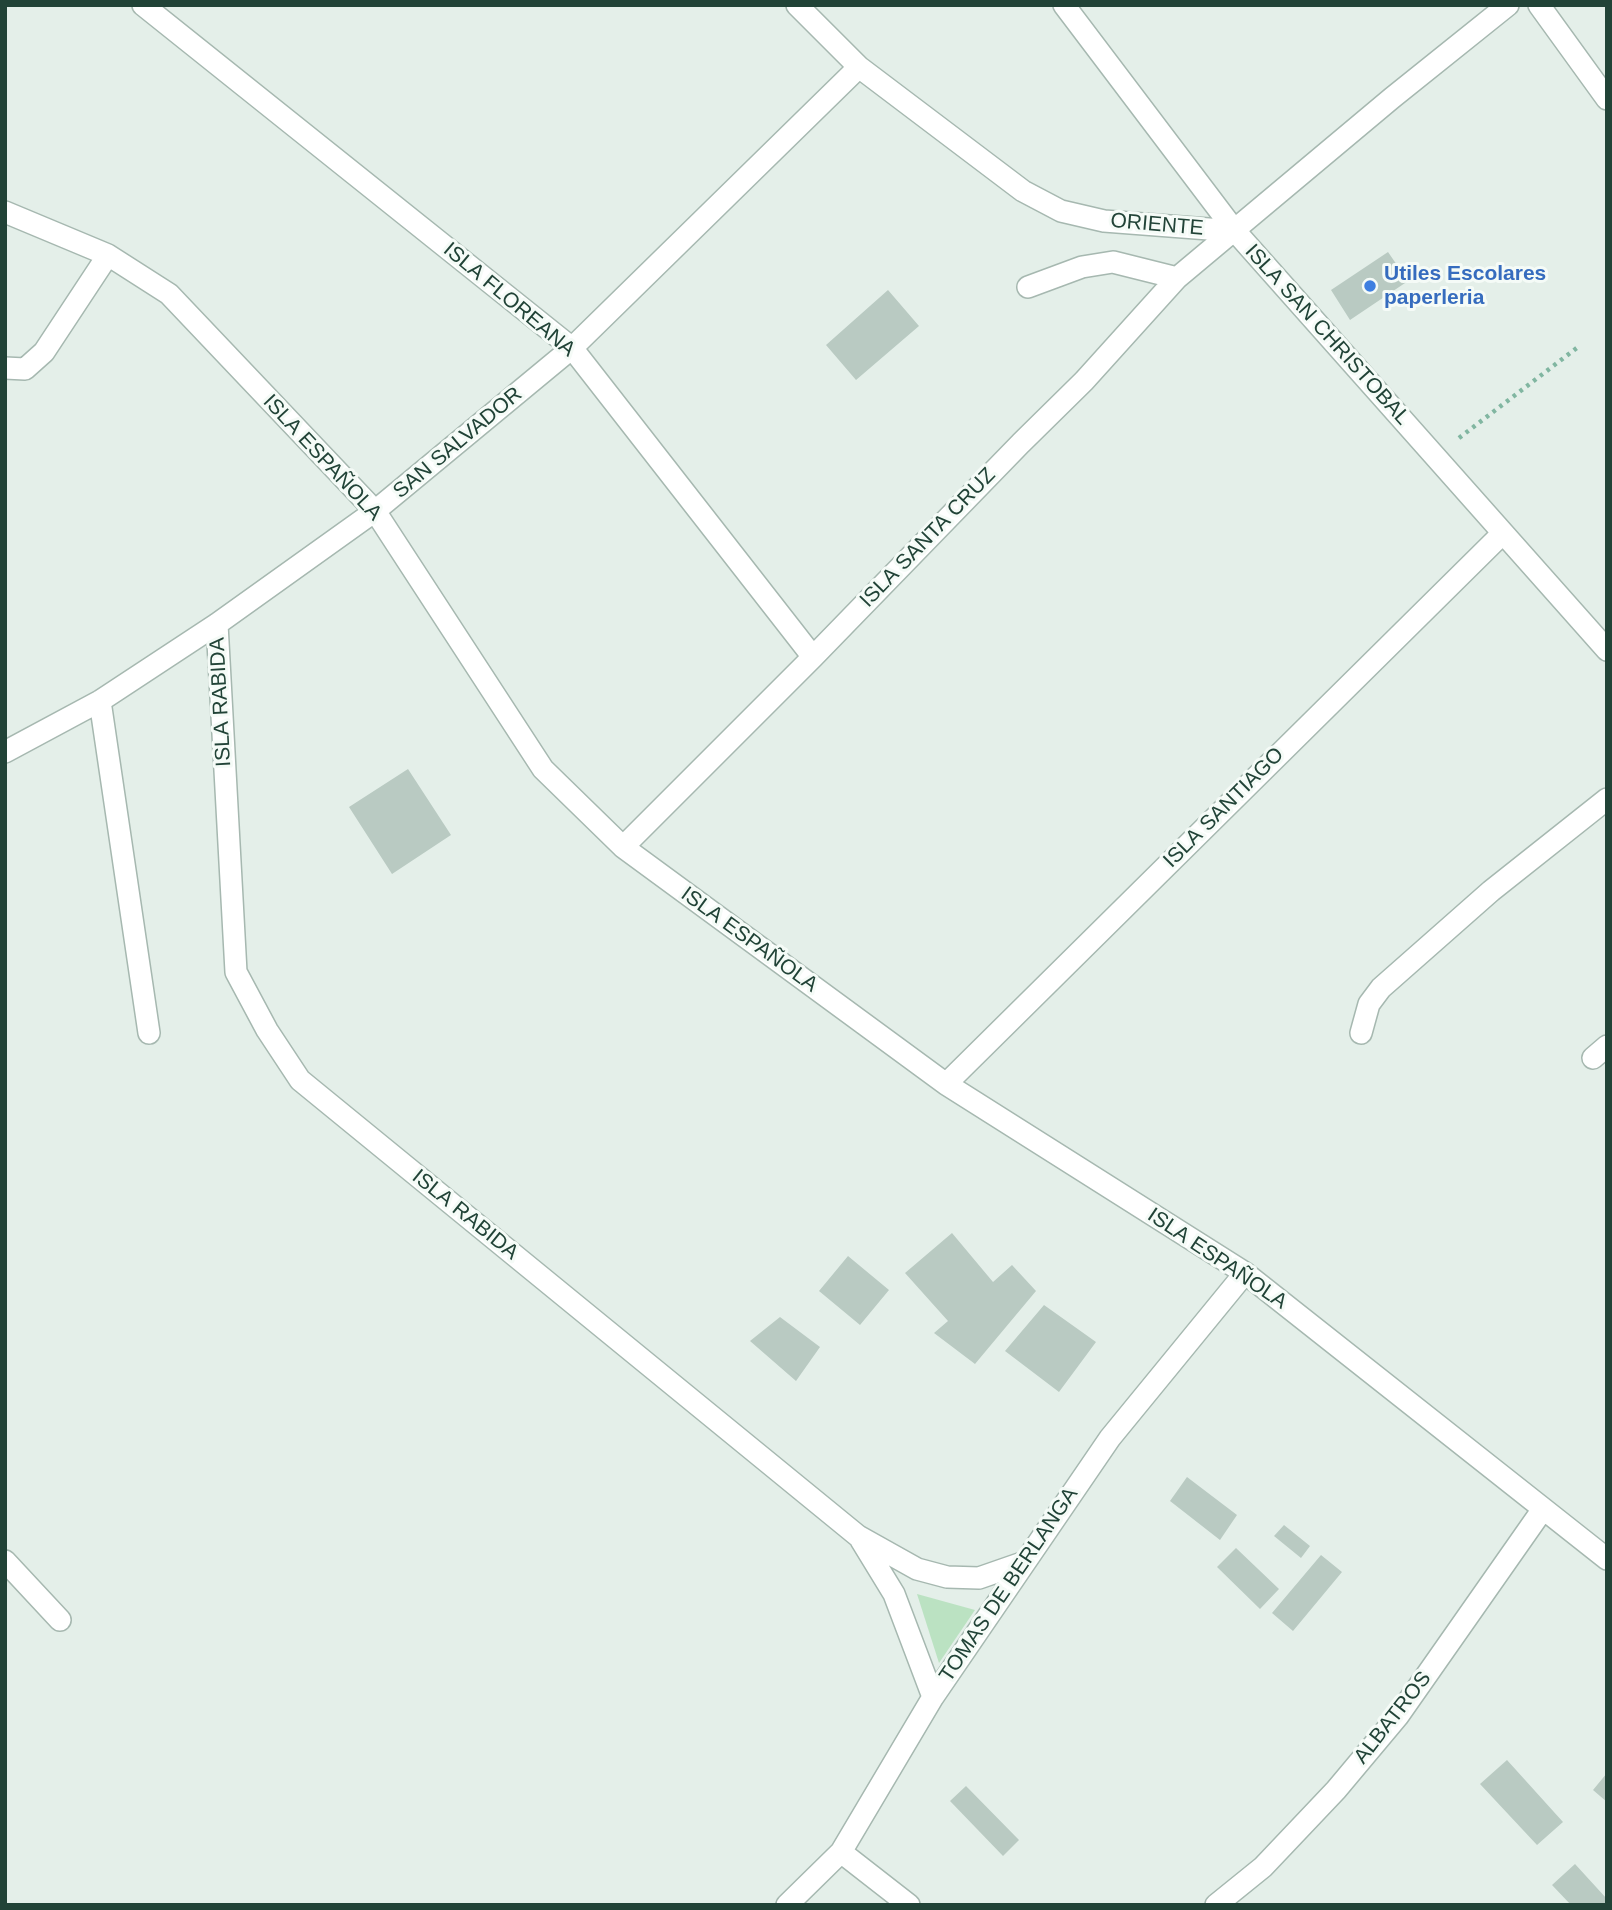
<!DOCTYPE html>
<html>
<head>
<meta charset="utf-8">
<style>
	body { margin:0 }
	#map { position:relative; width:1612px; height:1910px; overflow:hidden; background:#e4efe9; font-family:Arial,sans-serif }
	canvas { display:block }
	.frame { position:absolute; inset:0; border:7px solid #214337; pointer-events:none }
</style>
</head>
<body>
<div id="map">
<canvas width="1612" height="1910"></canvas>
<div class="frame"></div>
</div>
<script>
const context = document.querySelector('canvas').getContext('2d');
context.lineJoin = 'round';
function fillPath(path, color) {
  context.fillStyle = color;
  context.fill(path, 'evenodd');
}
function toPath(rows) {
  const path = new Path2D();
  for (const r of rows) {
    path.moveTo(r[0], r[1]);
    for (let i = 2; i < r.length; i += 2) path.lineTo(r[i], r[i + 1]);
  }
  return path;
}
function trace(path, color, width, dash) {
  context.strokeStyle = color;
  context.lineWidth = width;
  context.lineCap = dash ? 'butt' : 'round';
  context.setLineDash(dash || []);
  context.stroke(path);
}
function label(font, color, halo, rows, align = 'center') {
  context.font = font + ' Arial,sans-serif';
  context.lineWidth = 6;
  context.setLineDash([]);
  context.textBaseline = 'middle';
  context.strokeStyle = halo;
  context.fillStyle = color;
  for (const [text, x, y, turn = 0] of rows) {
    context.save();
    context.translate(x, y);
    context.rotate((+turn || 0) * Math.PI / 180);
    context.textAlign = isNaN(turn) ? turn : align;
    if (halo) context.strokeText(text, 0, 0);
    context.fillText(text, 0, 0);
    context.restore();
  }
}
fillPath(toPath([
	[917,1594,975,1610,939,1663]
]), '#bbe2c2');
fillPath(toPath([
	[1388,252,1408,281,1350,320,1331,290],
	[888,290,919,326,856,380,826,345],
	[408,769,451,835,392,874,349,807],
	[952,1233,993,1282,1012,1265,1036,1291,975,1364,934,1333,948,1321,905,1273],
	[848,1256,889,1290,860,1325,819,1291],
	[1044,1305,1096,1342,1059,1392,1005,1351],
	[780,1317,820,1347,796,1381,750,1341],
	[1187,1477,1237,1515,1220,1540,1170,1501],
	[1284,1525,1310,1546,1301,1558,1274,1536],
	[1236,1548,1279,1589,1260,1609,1217,1567],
	[1321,1555,1342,1572,1293,1631,1272,1613],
	[1507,1760,1563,1822,1537,1845,1480,1784],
	[1607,1773,1607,1802,1593,1790],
	[966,1786,1019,1840,1003,1856,950,1801],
	[1575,1864,1607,1899,1607,1905,1571,1905,1552,1885]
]), '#b9cac2');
const minor = toPath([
	[143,5,572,348,813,657],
	[797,5,859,67,1023,191,1061,211,1104,221,1235,231],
	[1064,5,1235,231,1607,650],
	[1539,5,1607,99],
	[5,212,108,255,169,294,375,511,543,769,623,847,946,1084,1245,1273,1607,1559],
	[1028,287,1082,267,1113,262,1177,278],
	[5,368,25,369,44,352,108,255],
	[217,624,236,972,267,1030,300,1080,858,1536,917,1569,947,1577,979,1578,1025,1562],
	[100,701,149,1033],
	[5,752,100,701,217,624,375,511,572,348,859,67],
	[623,847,813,657,1021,443,1084,381,1177,278,1392,98,1508,5],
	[1361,1033,1369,1004,1381,988,1491,891,1607,799],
	[1593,1058,1607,1046],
	[946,1084,1503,533],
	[861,1540,894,1594,933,1697],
	[5,1561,60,1620],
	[841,1852,909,1905],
	[787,1905,841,1852,933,1697,1110,1438,1245,1273],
	[1216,1905,1263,1867,1336,1790,1398,1716,1543,1509]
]);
trace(minor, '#a6b8b0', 24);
trace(toPath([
	[1459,438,1578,347]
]), '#81b6a1', 4.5, [3.5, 5]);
trace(minor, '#fff', 21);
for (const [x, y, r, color] of [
	[1370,286,7,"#3f7fe0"]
]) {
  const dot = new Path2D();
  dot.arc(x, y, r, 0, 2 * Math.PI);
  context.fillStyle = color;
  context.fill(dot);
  trace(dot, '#f5fbf7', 2.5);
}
label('21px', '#214337', '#f5fbf7', [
	["ORIENTE",1157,225,5],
	["ISLA FLOREANA",509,300,40],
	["ISLA SAN CHRISTOBAL",1327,335,48],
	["SAN SALVADOR",458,443,-40],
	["ISLA ESPAÑOLA",322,458,47],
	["ISLA SANTA CRUZ",928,538,-46],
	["ISLA RABIDA",221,702,-93],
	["ISLA SANTIAGO",1224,808,-45],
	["ISLA ESPAÑOLA",749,940,36],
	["ISLA RABIDA",465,1215,39],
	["ISLA ESPAÑOLA",1217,1259,34],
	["TOMAS DE BERLANGA",1009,1585,-56],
	["ALBATROS",1393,1718,-52]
]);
label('bold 21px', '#366cbe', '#f5fbf7', [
	["Utiles Escolares",1384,274],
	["paperleria",1384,298]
], 'left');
</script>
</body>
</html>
